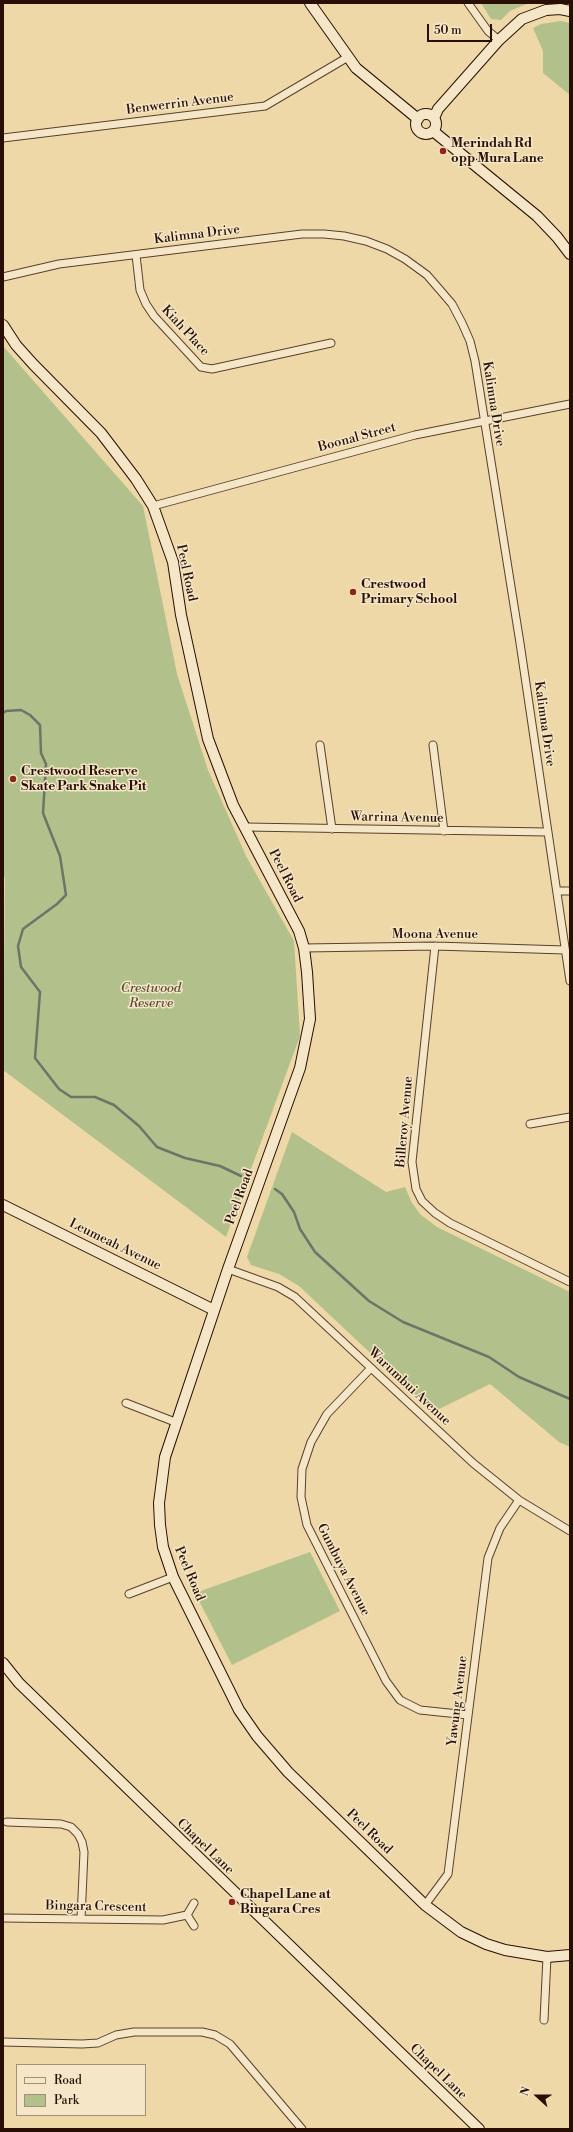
<!DOCTYPE html>
<html>
<head>
<meta charset="utf-8">
<style>
	body { margin:0 }
	#map { position:relative; width:573px; height:2132px; overflow:hidden; background:#eed8a7; font-family:"Libre Bodoni",serif }
	canvas { display:block }
	.frame { position:absolute; inset:0; border:4px solid #290e04; pointer-events:none }
	.legend { position:absolute; left:16px; top:2064px; width:130px; height:52px; box-sizing:border-box; background:#f4e6c6; border:1px solid #a39078; margin:0; padding:5px 7px; list-style:none; font-size:12px; color:#290e04 }
	.legend li { display:flex; align-items:center; gap:8px; height:20px }
	.legend b { width:20px; border:1px solid #a39078 }
	.north { position:absolute; left:517px; top:2076px; width:40px; height:40px; -webkit-text-stroke:3px #f4e6c6; paint-order:stroke; rotate:291deg; font-size:11px; font-weight:700; line-height:16px; text-align:center; color:#290e04 }
	.north::after { content:''; display:block; margin:auto; width:14px; height:18px; background:#290e04; clip-path:polygon(50% 0,100% 100%,50% 72%,0 100%) }
	.scale { position:absolute; left:427px; top:24px; width:65px; height:18px; box-sizing:border-box; border:2px solid #290e04; border-top:0; padding-left:5px; font-size:12px; line-height:14px; white-space:nowrap; color:#290e04; -webkit-text-stroke:3px #f4e6c6; paint-order:stroke }
</style>
</head>
<body>
<div id="map">
<canvas width="573" height="2132"></canvas>
<div class="frame"></div>
<ul class="legend">
<li><b style="height:5px;background:#f4e6c6"></b>Road</li>
<li><b style="height:11px;background:#b2c08c"></b>Park</li>
</ul>
<div class="north">N</div>
<div class="scale">50 m</div>
</div>
<script>
const context = document.querySelector('canvas').getContext('2d');
context.lineJoin = 'round';
function fillPath(path, color) {
  context.fillStyle = color;
  context.fill(path, 'evenodd');
}
function toPath(rows) {
  const path = new Path2D();
  for (const r of rows) {
    if (r.length === 3) {
      path.moveTo(r[0] + r[2], r[1]);
      path.arc(r[0], r[1], r[2], 0, 2 * Math.PI);
      continue;
    }
    path.moveTo(r[0], r[1]);
    for (let i = 2; i < r.length; i += 2) path.lineTo(r[i], r[i + 1]);
  }
  return path;
}
function trace(path, color, width, dash) {
  context.strokeStyle = color;
  context.lineWidth = width;
  context.lineCap = dash ? 'butt' : 'round';
  context.setLineDash(dash || []);
  context.stroke(path);
}
function label(font, color, halo, rows, align = 'center') {
  context.font = font + ' "Libre Bodoni",serif';
  context.lineWidth = 3;
  context.setLineDash([]);
  context.textBaseline = 'middle';
  context.strokeStyle = halo;
  context.fillStyle = color;
  for (const [text, x, y, turn = 0] of rows) {
    context.save();
    context.translate(x, y);
    context.rotate((+turn || 0) * Math.PI / 180);
    context.textAlign = isNaN(turn) ? turn : align;
    if (halo) context.strokeText(text, 0, 0);
    context.fillText(text, 0, 0);
    context.restore();
  }
}
fillPath(toPath([
	[481,3,529,3,510,11,501,20,491,19],
	[561,21,570,23,570,95,543,73,543,51,533,28,541,24],
	[3,346,143,506,177,674,208,770,246,856,294,941,300,1036,226,1237,3,1070,5,878,3,874],
	[292,1132,386,1192,405,1187,412,1203,421,1215,437,1227,570,1292,570,1447,559,1442,490,1384,433,1412,299,1286,279,1274,251,1265,247,1257],
	[310,1552,340,1611,232,1665,195,1593]
]), '#b2c08c');
trace(toPath([
	[3,713,6,711,21,710,30,715,40,725,41,753,46,764,43,813,60,856,66,895,57,904,23,929,18,946,21,967,40,992,35,1058,59,1089,71,1097,95,1097,114,1105,139,1126,157,1147,185,1158,220,1166,241,1176],
	[275,1189,282,1194,294,1212,300,1229,315,1252,369,1301,403,1322,489,1357,519,1377,570,1399]
]), '#6c7567', 2.5);
const street = toPath([
	[468,3,488,31,499,40],
	[3,138,265,106,348,57],
	[136,255,140,290,146,304,154,316,201,367,212,369,331,343],
	[3,277,59,264,302,234,324,234,344,236,366,241,387,249,405,259,427,275,440,290,452,304,462,323,470,341,475,361,520,643,570,981],
	[153,506,415,435,570,404],
	[320,745,332,829],
	[433,745,444,831],
	[246,827,547,832],
	[558,891,570,891],
	[435,946,412,1162,416,1189,422,1201,435,1213,450,1223,570,1282],
	[304,948,435,946,565,950],
	[530,1124,570,1117],
	[228,1269,278,1287,295,1297,473,1463,519,1500,570,1531],
	[371,1368,327,1414,311,1442,302,1469,301,1497,307,1525,386,1681,400,1700,420,1710,468,1715],
	[126,1403,175,1422],
	[129,1594,173,1577],
	[7,1822,61,1824,71,1827,78,1834,82,1842,84,1852,81,1919],
	[425,1905,448,1874,488,1558,500,1528,519,1500],
	[187,1915,194,1926],
	[3,1918,163,1920,187,1915,194,1903],
	[544,2020,547,1957],
	[3,2042,82,2044,98,2043,116,2035,134,2032,202,2032,215,2035,230,2044,302,2129]
]);
const secondary = toPath([
	[310,3,356,68,418,119],
	[426,124,10],
	[434,118,438,109,499,40,522,19,546,10,560,9,570,11],
	[433,131,537,216,557,237,570,254],
	[3,325,16,345,33,364,101,433,136,479,153,506,173,562,181,615,208,739,233,805,299,931,304,948,307,972,310,1019,300,1068,228,1269,165,1457,159,1503,160,1525,163,1547,173,1577,239,1710,257,1736,288,1772,425,1905,461,1932,486,1944,505,1950,547,1957,570,1955],
	[3,1205,214,1310],
	[3,1663,19,1683,479,2129]
]);
trace(street, '#5a402d', 9);
trace(secondary, '#290e04', 12);
trace(street, '#f4e6c6', 7);
trace(secondary, '#f4e6c6', 10);
for (const [x, y, r, color] of [
	[443,151,4,"#8f2418"],
	[353,592,4,"#8f2418"],
	[13,779,4,"#8f2418"],
	[232,1902,4,"#8f2418"]
]) {
  const dot = new Path2D();
  dot.arc(x, y, r, 0, 2 * Math.PI);
  context.fillStyle = color;
  context.fill(dot);
  trace(dot, '#f4e6c6', 1.5);
}
label('13px', '#290e04', '#f4e6c6', [
	["Benwerrin Avenue",180,104,-7],
	["Kalimna Drive",197,235,-7],
	["Kiah Place",185,331,47],
	["Kalimna Drive",493,404,81],
	["Boonal Street",357,438,-15],
	["Peel Road",186,573,78],
	["Kalimna Drive",544,724,82],
	["Warrina Avenue",397,818,1],
	["Peel Road",285,876,63],
	["Moona Avenue",435,935],
	["Billeroy Avenue",405,1122,-85],
	["Peel Road",240,1197,-70],
	["Leumeah Avenue",115,1245,26],
	["Warumbui Avenue",409,1387,43],
	["Gumbuya Avenue",343,1570,63],
	["Peel Road",189,1574,67],
	["Yawung Avenue",458,1701,-83],
	["Peel Road",369,1832,44],
	["Chapel Lane",205,1847,44],
	["Bingara Crescent",96,1907,1],
	["Chapel Lane",438,2072,44]
]);
label('bold 13px', '#290e04', '#f4e6c6', [
	["Merindah Rd",451,144],
	["opp Mura Lane",451,159],
	["Crestwood",361,585],
	["Primary School",361,600],
	["Crestwood Reserve",21,772],
	["Skate Park Snake Pit",21,787],
	["Chapel Lane at",240,1895],
	["Bingara Cres",240,1910]
], 'left');
label('italic 13px', '#594c34', '#f4e6c6', [
	["Crestwood",151,989],
	["Reserve",151,1004]
]);
</script>
</body>
</html>
